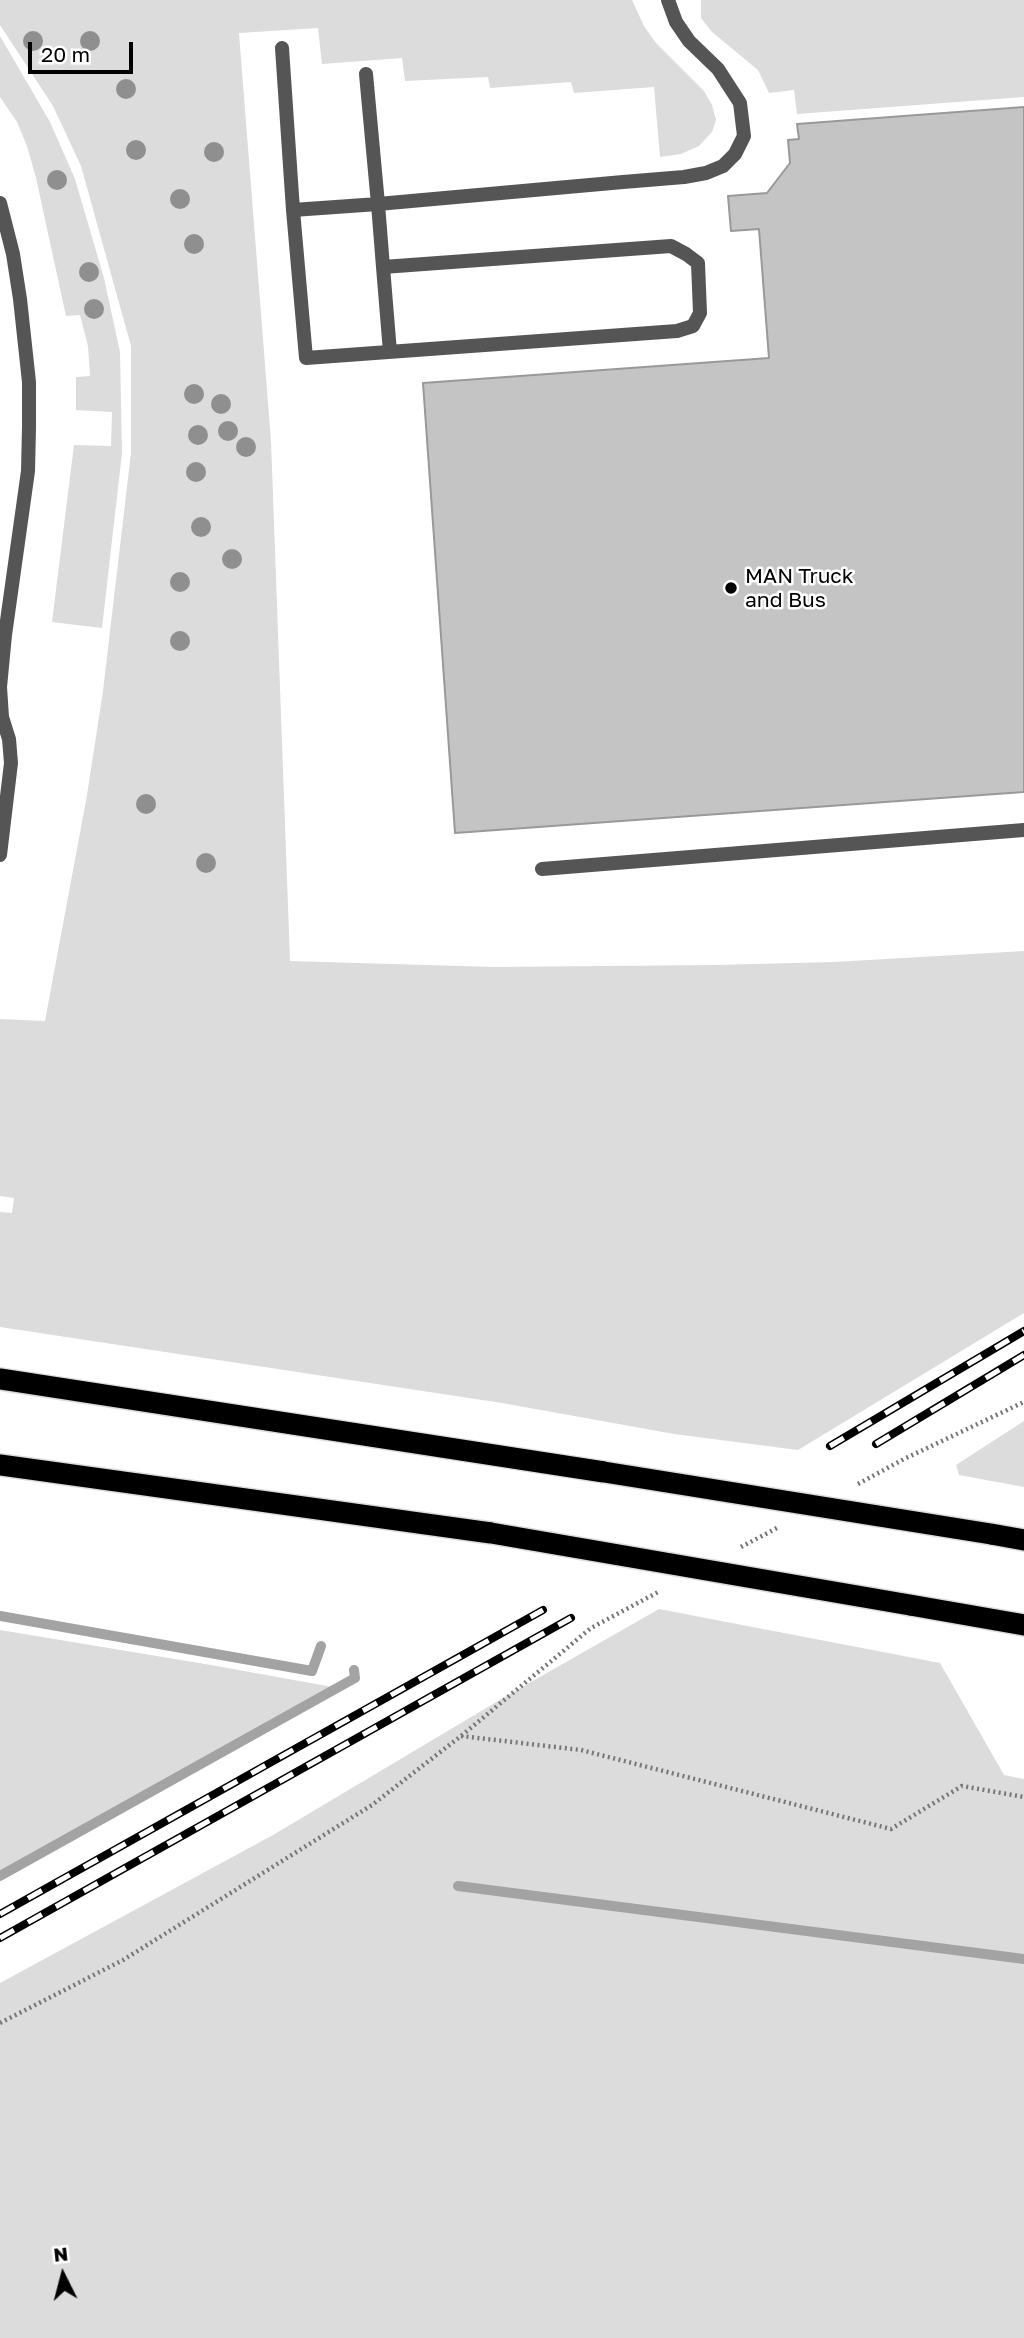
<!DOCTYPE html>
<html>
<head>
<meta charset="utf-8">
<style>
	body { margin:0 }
	#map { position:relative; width:1024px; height:2338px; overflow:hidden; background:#fff; font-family:"Golos Text",sans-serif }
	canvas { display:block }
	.north { position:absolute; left:28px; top:2240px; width:70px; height:70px; -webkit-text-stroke:5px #fff; paint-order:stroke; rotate:354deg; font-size:19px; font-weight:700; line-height:28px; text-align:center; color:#000 }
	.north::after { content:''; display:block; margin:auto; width:24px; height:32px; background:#000; clip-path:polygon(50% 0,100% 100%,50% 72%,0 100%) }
	.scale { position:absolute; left:28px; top:42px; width:105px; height:32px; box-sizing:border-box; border:4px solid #000; border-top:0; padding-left:9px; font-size:21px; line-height:24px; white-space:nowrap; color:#000; -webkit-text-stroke:5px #fff; paint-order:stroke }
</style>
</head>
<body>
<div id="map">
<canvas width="1024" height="2338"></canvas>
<div class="north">N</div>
<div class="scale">20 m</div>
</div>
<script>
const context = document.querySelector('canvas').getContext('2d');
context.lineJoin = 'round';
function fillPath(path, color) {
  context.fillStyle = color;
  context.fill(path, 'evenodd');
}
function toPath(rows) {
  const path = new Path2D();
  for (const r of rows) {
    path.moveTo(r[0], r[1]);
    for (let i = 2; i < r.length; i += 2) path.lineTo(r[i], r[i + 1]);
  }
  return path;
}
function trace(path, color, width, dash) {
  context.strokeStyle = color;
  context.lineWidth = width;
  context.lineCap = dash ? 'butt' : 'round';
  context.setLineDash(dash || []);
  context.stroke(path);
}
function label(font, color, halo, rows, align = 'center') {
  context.font = font + ' "Golos Text",sans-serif';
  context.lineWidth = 5;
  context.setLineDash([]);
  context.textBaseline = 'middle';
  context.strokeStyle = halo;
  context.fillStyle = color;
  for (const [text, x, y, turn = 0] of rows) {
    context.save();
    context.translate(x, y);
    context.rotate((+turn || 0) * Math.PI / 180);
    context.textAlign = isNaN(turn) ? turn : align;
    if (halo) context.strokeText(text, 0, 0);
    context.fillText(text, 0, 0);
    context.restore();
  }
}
fillPath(toPath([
	[0,0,632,0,644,26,656,43,704,91,712,105,716,120,712,132,699,146,681,154,660,157,654,87,574,93,571,82,490,88,488,77,405,81,402,58,322,64,318,28,239,33,271,441,290,961,493,967,715,965,834,962,1024,951,1024,1313,798,1450,674,1434,502,1403,0,1327,0,1212,12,1213,14,1198,0,1196,0,1019,45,1021,87,795,103,691,131,453,131,346,81,166,53,106,0,25],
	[701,0,1024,0,1024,97,797,114,794,90,769,93,758,70,712,32,701,18],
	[0,36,50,122,75,179,104,278,120,352,122,453,102,628,52,622,74,445,111,446,112,412,76,410,76,377,90,376,88,346,80,315,66,316,36,178,27,146,17,122,0,97],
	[1024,1421,1024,1487,959,1475,956,1465],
	[659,1609,940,1663,1004,1775,1024,1779,1024,2338,0,2338,0,1983,273,1835,503,1698],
	[0,1630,211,1665,338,1688,0,1876]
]), '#dcdcdc');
trace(toPath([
	[0,1616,312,1671,321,1646],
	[0,1876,355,1678,354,1670],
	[458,1886,1024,1959]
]), '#a3a3a3', 10);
const building = toPath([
	[1024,107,1024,792,455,833,423,383,769,358,759,229,731,231,728,196,767,193,790,163,788,140,799,139,797,124,1024,107]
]);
fillPath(building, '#c4c4c4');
trace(building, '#999', 2);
const highway = toPath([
	[0,1379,604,1472],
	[0,1465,491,1533],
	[991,1534,1024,1540],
	[910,1605,1024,1625]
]);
trace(highway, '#dbdbdb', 24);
trace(toPath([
	[858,1484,904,1459,1024,1402],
	[741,1547,777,1528],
	[461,1736,581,1750,891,1829,962,1786,1024,1797],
	[0,2023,123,1960,372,1805,461,1736,591,1628,660,1591]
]), '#777', 4.5, [2, 3.5]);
trace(toPath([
	[282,48,293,210],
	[366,74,378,204,383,267,671,246,686,254,698,263,700,313,693,326,677,331,306,358,293,210,378,204,623,182,684,177,706,173,723,166,735,154,744,136,740,103,718,69,689,41,676,22,668,0],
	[0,203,13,254,20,299,29,382,29,427,28,471,5,635,0,687,2,717,9,739,11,763,0,855],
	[383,267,390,352],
	[542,869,1024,830]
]), '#555', 14);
trace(highway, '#000', 21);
const rail = toPath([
	[876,1444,1024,1355],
	[830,1446,1024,1331],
	[0,1914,543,1610],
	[0,1938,571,1618]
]);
trace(rail, '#000', 8);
trace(rail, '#fff', 5, [16]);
const highwayBridge = toPath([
	[604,1472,991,1534],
	[491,1533,910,1605]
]);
trace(highwayBridge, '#dbdbdb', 24, []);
trace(highwayBridge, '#000', 21);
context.fillStyle = '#8f8f8f';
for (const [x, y] of [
	[33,41],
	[90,41],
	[126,89],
	[136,150],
	[214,152],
	[57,180],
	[180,199],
	[194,244],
	[89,272],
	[94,309],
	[194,394],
	[221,404],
	[228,431],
	[198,435],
	[246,447],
	[196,472],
	[201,527],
	[232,559],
	[180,582],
	[180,641],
	[146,804],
	[206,863]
]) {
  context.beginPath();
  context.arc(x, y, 10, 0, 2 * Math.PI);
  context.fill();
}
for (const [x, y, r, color] of [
	[731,588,7,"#000"]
]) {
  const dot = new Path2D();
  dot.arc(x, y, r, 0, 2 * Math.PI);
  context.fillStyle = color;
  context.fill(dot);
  trace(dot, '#fff', 2.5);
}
label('21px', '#000', '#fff', [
	["MAN Truck",745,576],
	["and Bus",745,600]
], 'left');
</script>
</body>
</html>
